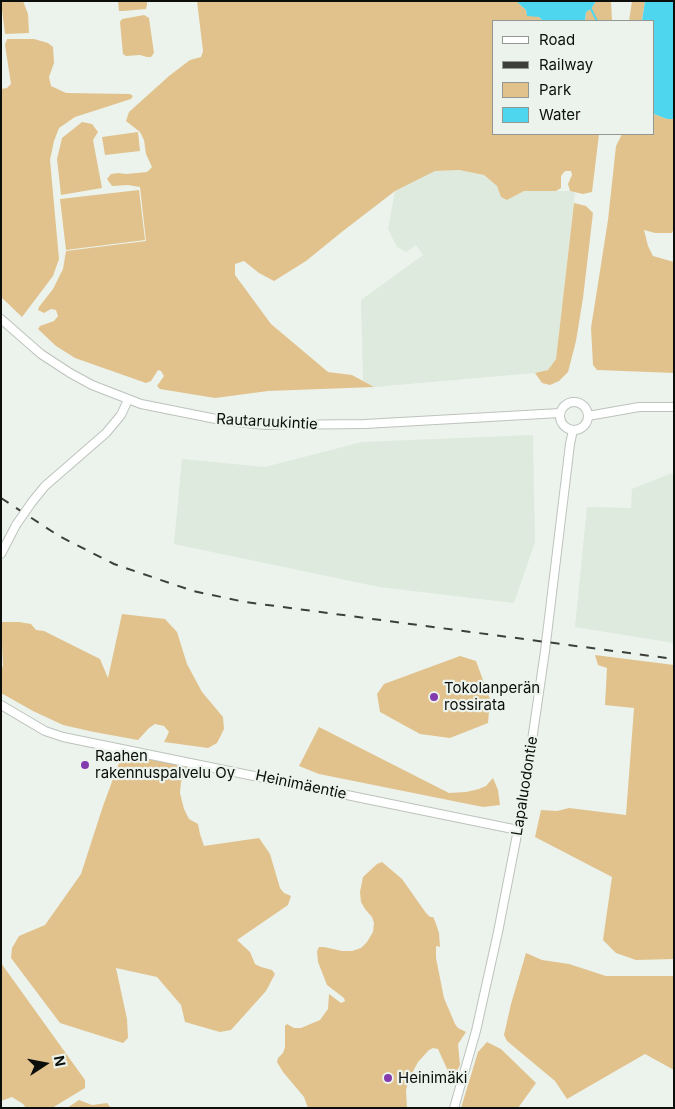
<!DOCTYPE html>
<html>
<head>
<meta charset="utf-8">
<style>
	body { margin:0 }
	#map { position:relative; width:675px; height:1109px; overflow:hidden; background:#ecf3ec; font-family:Inter,sans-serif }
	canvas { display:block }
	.frame { position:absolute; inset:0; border:2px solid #0c0e0c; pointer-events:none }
	.legend { position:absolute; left:492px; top:20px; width:162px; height:115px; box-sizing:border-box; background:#ecf3ec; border:1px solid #929792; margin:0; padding:6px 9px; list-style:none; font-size:15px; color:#0c0e0c }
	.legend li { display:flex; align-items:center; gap:10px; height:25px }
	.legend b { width:25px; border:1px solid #929792 }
	.north { position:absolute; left:20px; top:1039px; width:50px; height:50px; -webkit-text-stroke:4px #ecf3ec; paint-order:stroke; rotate:79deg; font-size:14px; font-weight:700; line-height:20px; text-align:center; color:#0c0e0c }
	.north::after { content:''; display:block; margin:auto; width:18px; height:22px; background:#0c0e0c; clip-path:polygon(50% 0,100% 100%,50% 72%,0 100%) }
</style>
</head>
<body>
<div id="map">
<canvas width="675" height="1109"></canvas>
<div class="frame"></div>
<ul class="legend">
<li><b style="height:6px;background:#fff"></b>Road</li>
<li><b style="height:6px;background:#3c3f3c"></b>Railway</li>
<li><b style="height:14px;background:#e1c28c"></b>Park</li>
<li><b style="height:14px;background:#4fd6ef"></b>Water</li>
</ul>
<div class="north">N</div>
</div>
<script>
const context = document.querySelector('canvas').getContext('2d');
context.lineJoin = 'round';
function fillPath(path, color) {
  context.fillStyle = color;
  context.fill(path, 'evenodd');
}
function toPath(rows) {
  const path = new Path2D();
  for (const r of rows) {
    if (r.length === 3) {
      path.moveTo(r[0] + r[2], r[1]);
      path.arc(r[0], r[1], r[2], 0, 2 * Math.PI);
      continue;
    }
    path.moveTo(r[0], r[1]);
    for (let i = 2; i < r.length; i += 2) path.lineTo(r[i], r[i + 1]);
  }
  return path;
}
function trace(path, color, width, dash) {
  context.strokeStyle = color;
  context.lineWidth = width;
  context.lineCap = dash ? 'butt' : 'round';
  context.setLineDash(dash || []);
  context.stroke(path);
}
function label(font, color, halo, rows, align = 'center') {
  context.font = font + ' Inter,sans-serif';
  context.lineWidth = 4.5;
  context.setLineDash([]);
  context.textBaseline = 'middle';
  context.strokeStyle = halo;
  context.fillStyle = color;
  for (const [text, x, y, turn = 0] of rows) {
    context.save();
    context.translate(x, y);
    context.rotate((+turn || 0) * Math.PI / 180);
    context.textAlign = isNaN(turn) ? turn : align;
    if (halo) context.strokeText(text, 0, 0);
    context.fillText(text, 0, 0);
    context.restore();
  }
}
fillPath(toPath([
	[459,170,484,175,497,186,501,197,507,200,524,191,570,191,575,192,556,359,548,370,535,373,374,387,363,381,361,300,423,255,416,245,406,252,397,247,388,229,395,191,435,171],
	[533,435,535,542,514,603,379,587,174,544,182,459,265,467,362,442],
	[672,473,674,475,674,643,575,627,587,507,631,508,632,489]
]), '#ddeadd');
fillPath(toPath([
	[1,1,23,1,28,14,29,33,5,34],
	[118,1,147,1,147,5,146,9,123,11,119,11],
	[197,1,516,1,526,10,526,13,539,17,543,21,494,21,494,134,599,134,592,192,583,194,570,191,568,184,572,175,571,171,565,171,561,176,561,188,556,191,524,191,507,200,501,197,497,186,484,175,459,170,435,171,395,191,343,231,306,261,274,281,259,273,244,261,235,264,235,275,271,324,328,372,352,375,374,387,268,391,215,398,160,389,157,386,164,376,161,371,158,370,151,381,146,383,75,358,56,346,38,329,40,326,54,321,58,316,56,310,51,309,44,313,38,310,39,307,53,289,63,269,66,251,146,241,140,187,128,185,112,186,107,179,111,174,118,173,126,174,147,172,152,167,146,154,144,140,140,132,126,121,129,112,169,76,190,60,201,57,203,51],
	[596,1,611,1,612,21,585,21,586,12,591,9],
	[632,1,645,1,642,21,629,21],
	[144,15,149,18,154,53,151,57,147,57,140,55,126,56,123,54,120,22,122,19],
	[7,39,34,39,48,43,53,47,54,63,49,77,51,86,66,93,130,94,133,96,131,99,75,117,59,128,54,141,50,160,59,259,53,276,22,317,1,297,1,89,7,88,11,84,5,45],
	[654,114,667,119,674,119,674,227,672,233,655,233,644,230,648,246,653,256,674,262,674,373,597,370,593,365,591,328,608,220,616,146,622,134,654,134],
	[82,122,92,124,98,132,93,140,102,188,61,195,57,159,62,138],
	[138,132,140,151,105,155,102,137],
	[139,190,145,240,66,250,60,199],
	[574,203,586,206,593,213,583,298,576,341,568,372,559,381,550,385,542,383,535,373,548,370,556,359],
	[122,614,165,619,177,632,187,664,202,692,223,717,224,729,217,743,208,748,164,742,169,732,164,726,155,724,149,728,138,740,94,732,63,725,33,711,1,693,1,673,3,665,1,622,19,622,31,624,36,630,44,631,100,659,108,678],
	[595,655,674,665,674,959,636,960,616,953,603,940,612,877,535,837,541,810,557,811,569,808,626,815,634,708,605,705,607,668,598,665],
	[460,656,476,661,490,699,488,723,450,738,420,734,380,712,377,694,384,684],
	[319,727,449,793,466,792,479,789,486,786,493,778,498,790,500,805,483,807,319,774,299,766],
	[140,754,211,771,192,771,184,775,181,782,180,793,184,809,189,819,198,824,200,834,204,846,259,838,270,854,280,888,284,893,291,896,288,905,237,940,250,952,255,964,261,967,272,970,275,974,266,991,231,1030,220,1032,185,1022,181,1005,157,977,116,968,127,1019,128,1038,123,1043,60,1023,11,958,12,948,19,936,45,925,81,874,103,806,122,755],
	[382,862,402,879,426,913,430,917,433,917,435,921,439,933,440,947,437,946,436,947,436,958,444,998,455,1024,458,1028,466,1032,458,1044,460,1065,457,1071,453,1073,448,1071,438,1049,433,1048,429,1050,418,1062,409,1079,406,1090,407,1108,308,1108,304,1097,283,1072,277,1062,278,1058,283,1053,285,1047,285,1026,287,1024,294,1028,301,1028,320,1020,328,1009,329,994,341,1003,345,1001,344,998,327,985,318,962,317,951,319,947,324,947,342,951,352,951,361,948,367,942,373,932,374,923,372,917,365,909,361,902,360,892,363,877,377,864],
	[526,953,542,960,569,964,606,976,674,976,674,1070,645,1054,567,1099,555,1081,507,1041,504,1035,511,1004],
	[1,963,85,1080,85,1088,52,1108,26,1108,23,1104,12,1097,1,1101],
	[487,1042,501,1049,536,1083,518,1108,461,1108,478,1052],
	[79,1100,92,1105,107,1103,111,1108,67,1108]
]), '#e1c28c');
fillPath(toPath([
	[516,1,596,1,591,9,586,12,585,21,543,21,539,17,527,16,526,10],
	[645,1,674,1,674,119,667,119,654,114,654,21,642,21]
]), '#4fd6ef');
trace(toPath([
	[591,9,597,21]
]), '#4fd6ef', 2);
const secondary = toPath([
	[1,319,41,354,70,373,92,385,141,404,226,421,266,425,365,424,560,413],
	[574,416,14],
	[588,416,639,407,674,407],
	[32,502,45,486,106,433,121,415,128,400],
	[1,554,16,525],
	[1,705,45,731,63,737,518,830],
	[454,1108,476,1031,498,932,522,809,545,651,570,444,573,430]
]);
trace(secondary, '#bcc3bc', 10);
trace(secondary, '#fff', 8);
trace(toPath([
	[1,498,59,536,114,564,193,591,245,602,674,659]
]), '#3c3f3c', 2, [9, 9]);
const secondaryBridge = toPath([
	[16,525,32,502]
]);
trace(secondaryBridge, '#bcc3bc', 10, []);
trace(secondaryBridge, '#fff', 8);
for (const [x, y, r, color] of [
	[434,697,5,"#833bae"],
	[85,765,5,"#833bae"],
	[388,1078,5,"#833bae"]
]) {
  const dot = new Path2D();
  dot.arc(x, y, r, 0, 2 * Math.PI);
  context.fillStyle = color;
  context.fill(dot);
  trace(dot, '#ecf3ec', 2);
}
label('15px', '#0c0e0c', '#ecf3ec', [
	["Rautaruukintie",267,422,3],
	["Heinimäentie",301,785,12],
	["Lapaluodontie",525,786,-81]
]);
label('15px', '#0c0e0c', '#ecf3ec', [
	["Tokolanperän",444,688],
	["rossirata",444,705],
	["Raahen",95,756],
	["rakennuspalvelu Oy",95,773],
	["Heinimäki",398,1078]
], 'left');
</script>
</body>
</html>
